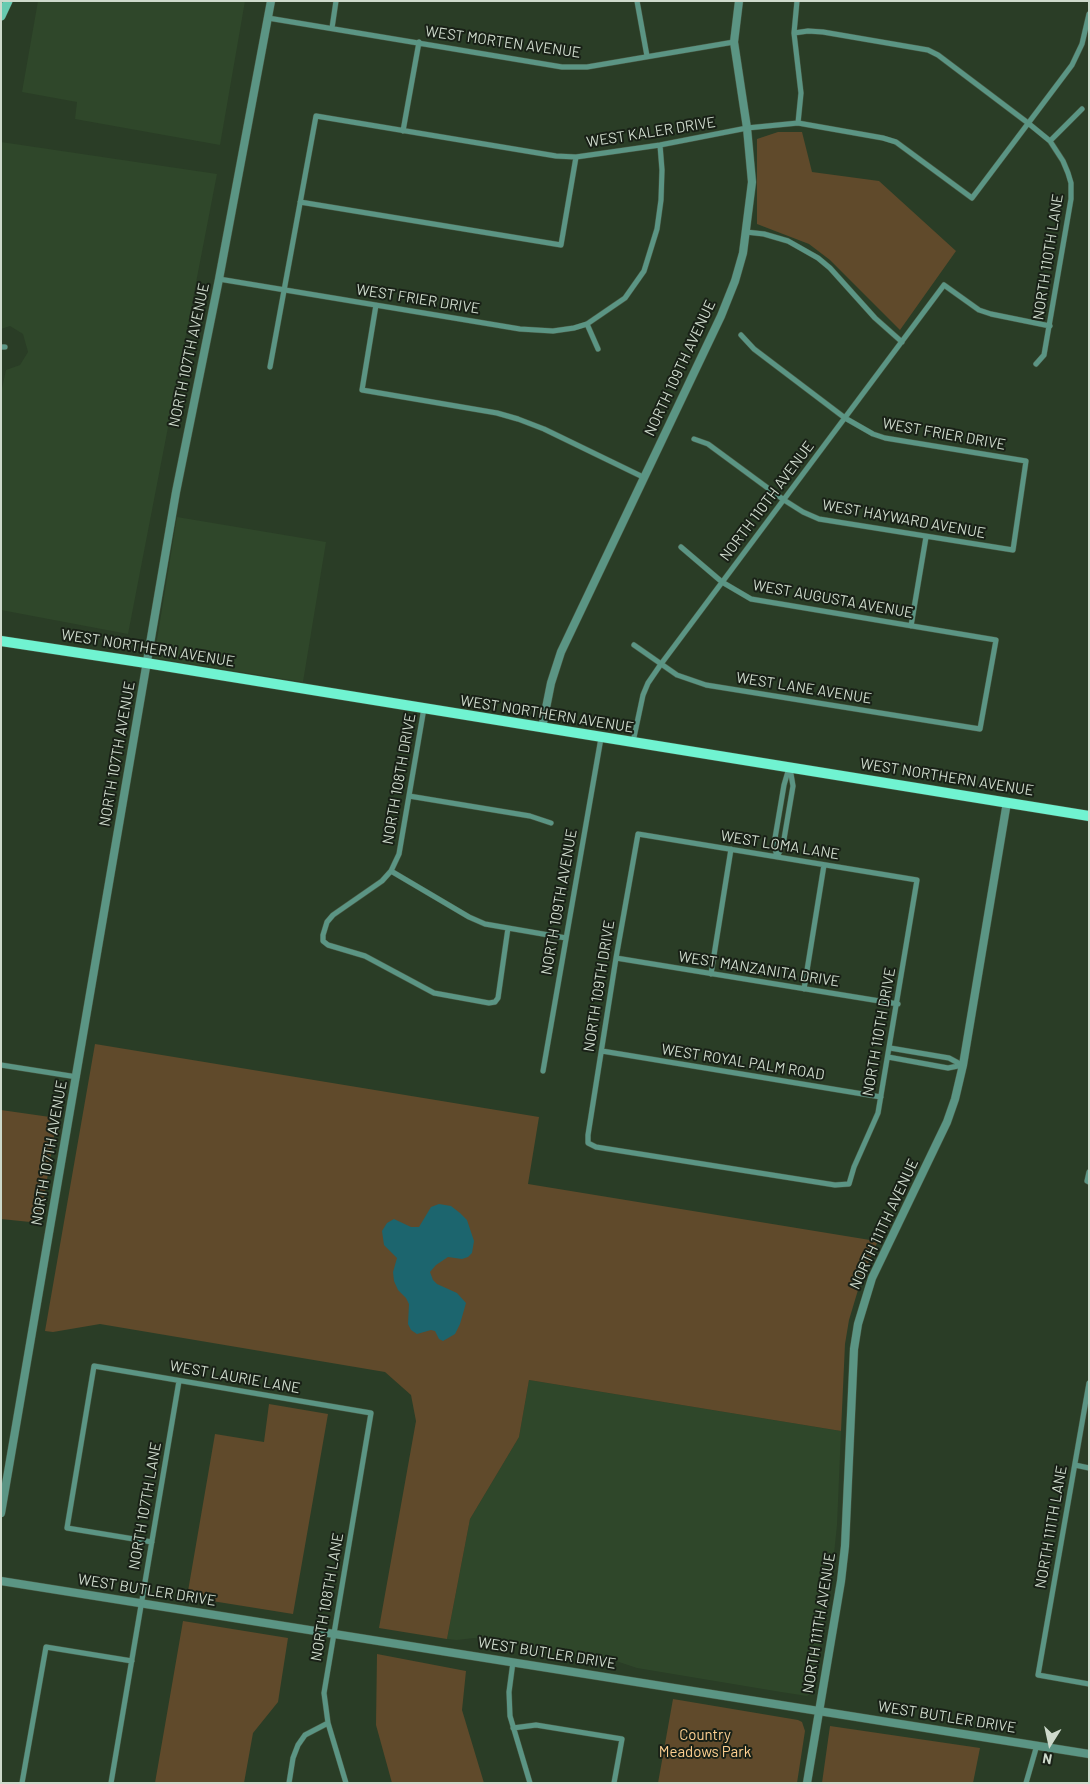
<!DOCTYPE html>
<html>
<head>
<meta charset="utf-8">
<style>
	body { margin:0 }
	#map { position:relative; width:1090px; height:1784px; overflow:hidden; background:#2a3d26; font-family:Barlow,sans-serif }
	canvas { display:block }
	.frame { position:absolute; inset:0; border:2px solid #cedacc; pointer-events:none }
	.north { position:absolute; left:1025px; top:1719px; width:50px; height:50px; -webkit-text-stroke:4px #192117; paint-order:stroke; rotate:190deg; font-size:14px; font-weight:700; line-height:20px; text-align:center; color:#cedacc }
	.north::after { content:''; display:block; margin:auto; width:18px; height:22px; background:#cedacc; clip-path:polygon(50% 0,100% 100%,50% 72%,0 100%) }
</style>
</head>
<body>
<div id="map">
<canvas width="1090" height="1784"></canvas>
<div class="frame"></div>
<div class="north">N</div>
</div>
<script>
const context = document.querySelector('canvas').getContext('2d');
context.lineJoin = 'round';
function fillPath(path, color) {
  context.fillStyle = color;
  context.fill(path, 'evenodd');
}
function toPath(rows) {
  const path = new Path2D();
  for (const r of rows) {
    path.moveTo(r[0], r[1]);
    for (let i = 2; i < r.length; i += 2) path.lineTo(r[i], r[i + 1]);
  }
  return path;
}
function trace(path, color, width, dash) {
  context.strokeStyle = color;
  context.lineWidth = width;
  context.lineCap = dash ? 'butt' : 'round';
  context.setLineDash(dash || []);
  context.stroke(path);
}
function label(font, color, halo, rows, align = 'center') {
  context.font = font + ' Barlow,sans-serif';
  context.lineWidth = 4;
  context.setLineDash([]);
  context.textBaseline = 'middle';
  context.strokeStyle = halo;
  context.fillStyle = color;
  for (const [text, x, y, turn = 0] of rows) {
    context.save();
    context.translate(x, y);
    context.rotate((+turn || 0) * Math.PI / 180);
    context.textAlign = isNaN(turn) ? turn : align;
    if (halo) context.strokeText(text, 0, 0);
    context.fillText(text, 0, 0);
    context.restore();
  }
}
fillPath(toPath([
	[38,1,245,1,220,145,75,119,77,102,22,92],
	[1,142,217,174,128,634,1,610,1,393,6,370,20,365,28,352,23,334,10,326,1,329],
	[177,517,326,542,303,682,154,658],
	[529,1380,841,1431,837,1525,830,1593,823,1624,813,1690,810,1694,807,1696,781,1692,637,1668,616,1661,474,1638,457,1640,447,1639,470,1519,519,1437]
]), '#2f472a');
fillPath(toPath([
	[778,132,802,132,812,172,879,181,956,251,900,330,830,260,809,244,757,224,757,139],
	[95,1044,539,1117,528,1184,870,1240,877,1243,861,1280,849,1320,845,1344,841,1431,529,1380,519,1437,470,1519,447,1639,379,1628,416,1421,411,1395,385,1372,100,1324,53,1332,45,1331],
	[1,1110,57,1118,40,1223,1,1219],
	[269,1404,328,1414,293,1614,187,1597,215,1434,264,1442],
	[183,1621,288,1638,278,1702,253,1733,244,1783,155,1783],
	[377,1654,466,1671,462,1710,484,1783,392,1783,376,1725],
	[673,1699,798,1720,802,1722,805,1731,797,1783,658,1783],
	[830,1726,980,1748,973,1783,822,1783]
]), '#604a2b');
fillPath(toPath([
	[439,1204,451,1206,460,1213,467,1220,474,1241,472,1253,468,1257,462,1259,448,1257,436,1265,430,1272,433,1280,437,1284,457,1293,466,1303,460,1324,455,1334,443,1341,439,1339,435,1331,431,1330,417,1334,411,1330,408,1324,409,1304,406,1298,398,1290,394,1281,393,1272,397,1258,384,1245,382,1231,387,1223,394,1219,411,1227,419,1227,431,1207]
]), '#1c656e');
const minor = toPath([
	[637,1,647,56],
	[797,1,794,33,801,93,798,123],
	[268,18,562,67,587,67,734,42],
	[332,28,336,1],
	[794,33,808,31,823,32,928,50,938,55,1028,123,1050,141,1063,161,1068,173,1071,183,1071,199,1044,355,1036,364],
	[403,131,419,42],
	[1050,141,1082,109],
	[300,202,561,245,576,157],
	[746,232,764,234,788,241,818,258,830,268,875,318,902,342],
	[219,279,520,329,553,331,574,328,587,324,625,298,644,271,657,229,661,200,662,170,660,145],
	[376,305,362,390,497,413,518,419,544,429,643,477],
	[587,324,598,349],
	[1,347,5,347],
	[270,367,316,116,556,156,576,157,660,145,747,128,798,123,883,138,896,142,972,198,1072,65,1082,44,1089,14],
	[694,439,708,444,784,500,803,512,819,519,1013,550,1026,461,885,438,873,434,845,418,754,349,741,335],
	[911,626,926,537],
	[634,645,677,675,706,685,980,729,996,640,751,599,722,582,681,547],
	[424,708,399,854,391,871,382,881,333,915,327,922,323,935,323,941,328,945,365,956,434,993,489,1003,495,1002,498,998,508,928],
	[633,742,643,695,648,683,661,664,944,285,979,310,991,314,1050,326],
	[409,796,530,816,551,823],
	[638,834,917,880,878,1113,854,1167,849,1184,835,1185,596,1147,588,1143,588,1135,616,958,638,834],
	[777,857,783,845,793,786,790,768],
	[777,857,774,844,784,785,789,768],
	[391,871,469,917,485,924,566,938],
	[616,958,898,1004],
	[711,974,731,849],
	[804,989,824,865],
	[890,1048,949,1058,962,1065],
	[602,1051,881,1097],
	[888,1057,948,1068,963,1065],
	[1,1065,77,1077],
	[543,1071,601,738],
	[1089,1172,1087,1181,1089,1182],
	[1089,1383,1038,1675,1089,1684],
	[1075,1465,1089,1468],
	[152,1542,67,1528,94,1366,371,1413,324,1693,328,1723,346,1783],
	[513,1662,509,1692,510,1716,530,1783],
	[513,1728,536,1725,622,1739,614,1783],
	[22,1783,46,1647,132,1661],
	[111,1783,179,1381],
	[289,1783,293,1758,298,1745,305,1735,328,1723],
	[1026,1783,1037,1745]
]);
const tertiary = toPath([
	[542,728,551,683,561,652,721,316,735,281,743,253,752,182,747,128,734,42,739,1],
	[1,1513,176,492,219,279,271,1],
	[1,1581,1089,1754],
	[807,1783,841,1581,845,1546,854,1349,858,1324,872,1278,947,1122,955,1099,963,1065,1007,802]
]);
const secondary = toPath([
	[1,16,8,1]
]);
const primary = toPath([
	[1,641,146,663,1089,816]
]);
trace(minor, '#485944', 6);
trace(tertiary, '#485944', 9);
trace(secondary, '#485944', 10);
trace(primary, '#485944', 11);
trace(minor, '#5b9584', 5);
trace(tertiary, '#5b9584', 8);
trace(secondary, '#68cab0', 9);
trace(primary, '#70f3d1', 10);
label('15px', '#cedacc', '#192117', [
	["WEST MORTEN AVENUE",503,42,8],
	["WEST KALER DRIVE",651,132,-9],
	["NORTH 110TH LANE",1048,257,-81],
	["WEST FRIER DRIVE",418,299,9],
	["NORTH 107TH AVENUE",189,355,-78],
	["NORTH 109TH AVENUE",680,368,-65],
	["WEST FRIER DRIVE",944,434,10],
	["NORTH 110TH AVENUE",767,501,-53],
	["WEST HAYWARD AVENUE",904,519,10],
	["WEST AUGUSTA AVENUE",833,599,10],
	["WEST NORTHERN AVENUE",148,648,9],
	["WEST LANE AVENUE",804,688,9],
	["WEST NORTHERN AVENUE",547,714,9],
	["NORTH 107TH AVENUE",117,754,-80],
	["WEST NORTHERN AVENUE",947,777,9],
	["NORTH 108TH DRIVE",399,779,-80],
	["WEST LOMA LANE",780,845,9],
	["NORTH 109TH AVENUE",559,902,-80],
	["WEST MANZANITA DRIVE",759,969,9],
	["NORTH 109TH DRIVE",599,986,-81],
	["NORTH 110TH DRIVE",879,1032,-80],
	["WEST ROYAL PALM ROAD",743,1062,9],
	["NORTH 107TH AVENUE",49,1153,-80],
	["NORTH 111TH AVENUE",884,1224,-65],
	["WEST LAURIE LANE",235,1377,10],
	["NORTH 107TH LANE",145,1506,-80],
	["NORTH 111TH LANE",1051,1527,-80],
	["WEST BUTLER DRIVE",147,1590,9],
	["NORTH 108TH LANE",327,1597,-80],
	["NORTH 111TH AVENUE",819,1623,-81],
	["WEST BUTLER DRIVE",547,1653,9],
	["WEST BUTLER DRIVE",947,1717,9]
]);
label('15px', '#fed091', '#192117', [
	["Country",705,1735],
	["Meadows Park",705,1752]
]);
</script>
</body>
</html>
